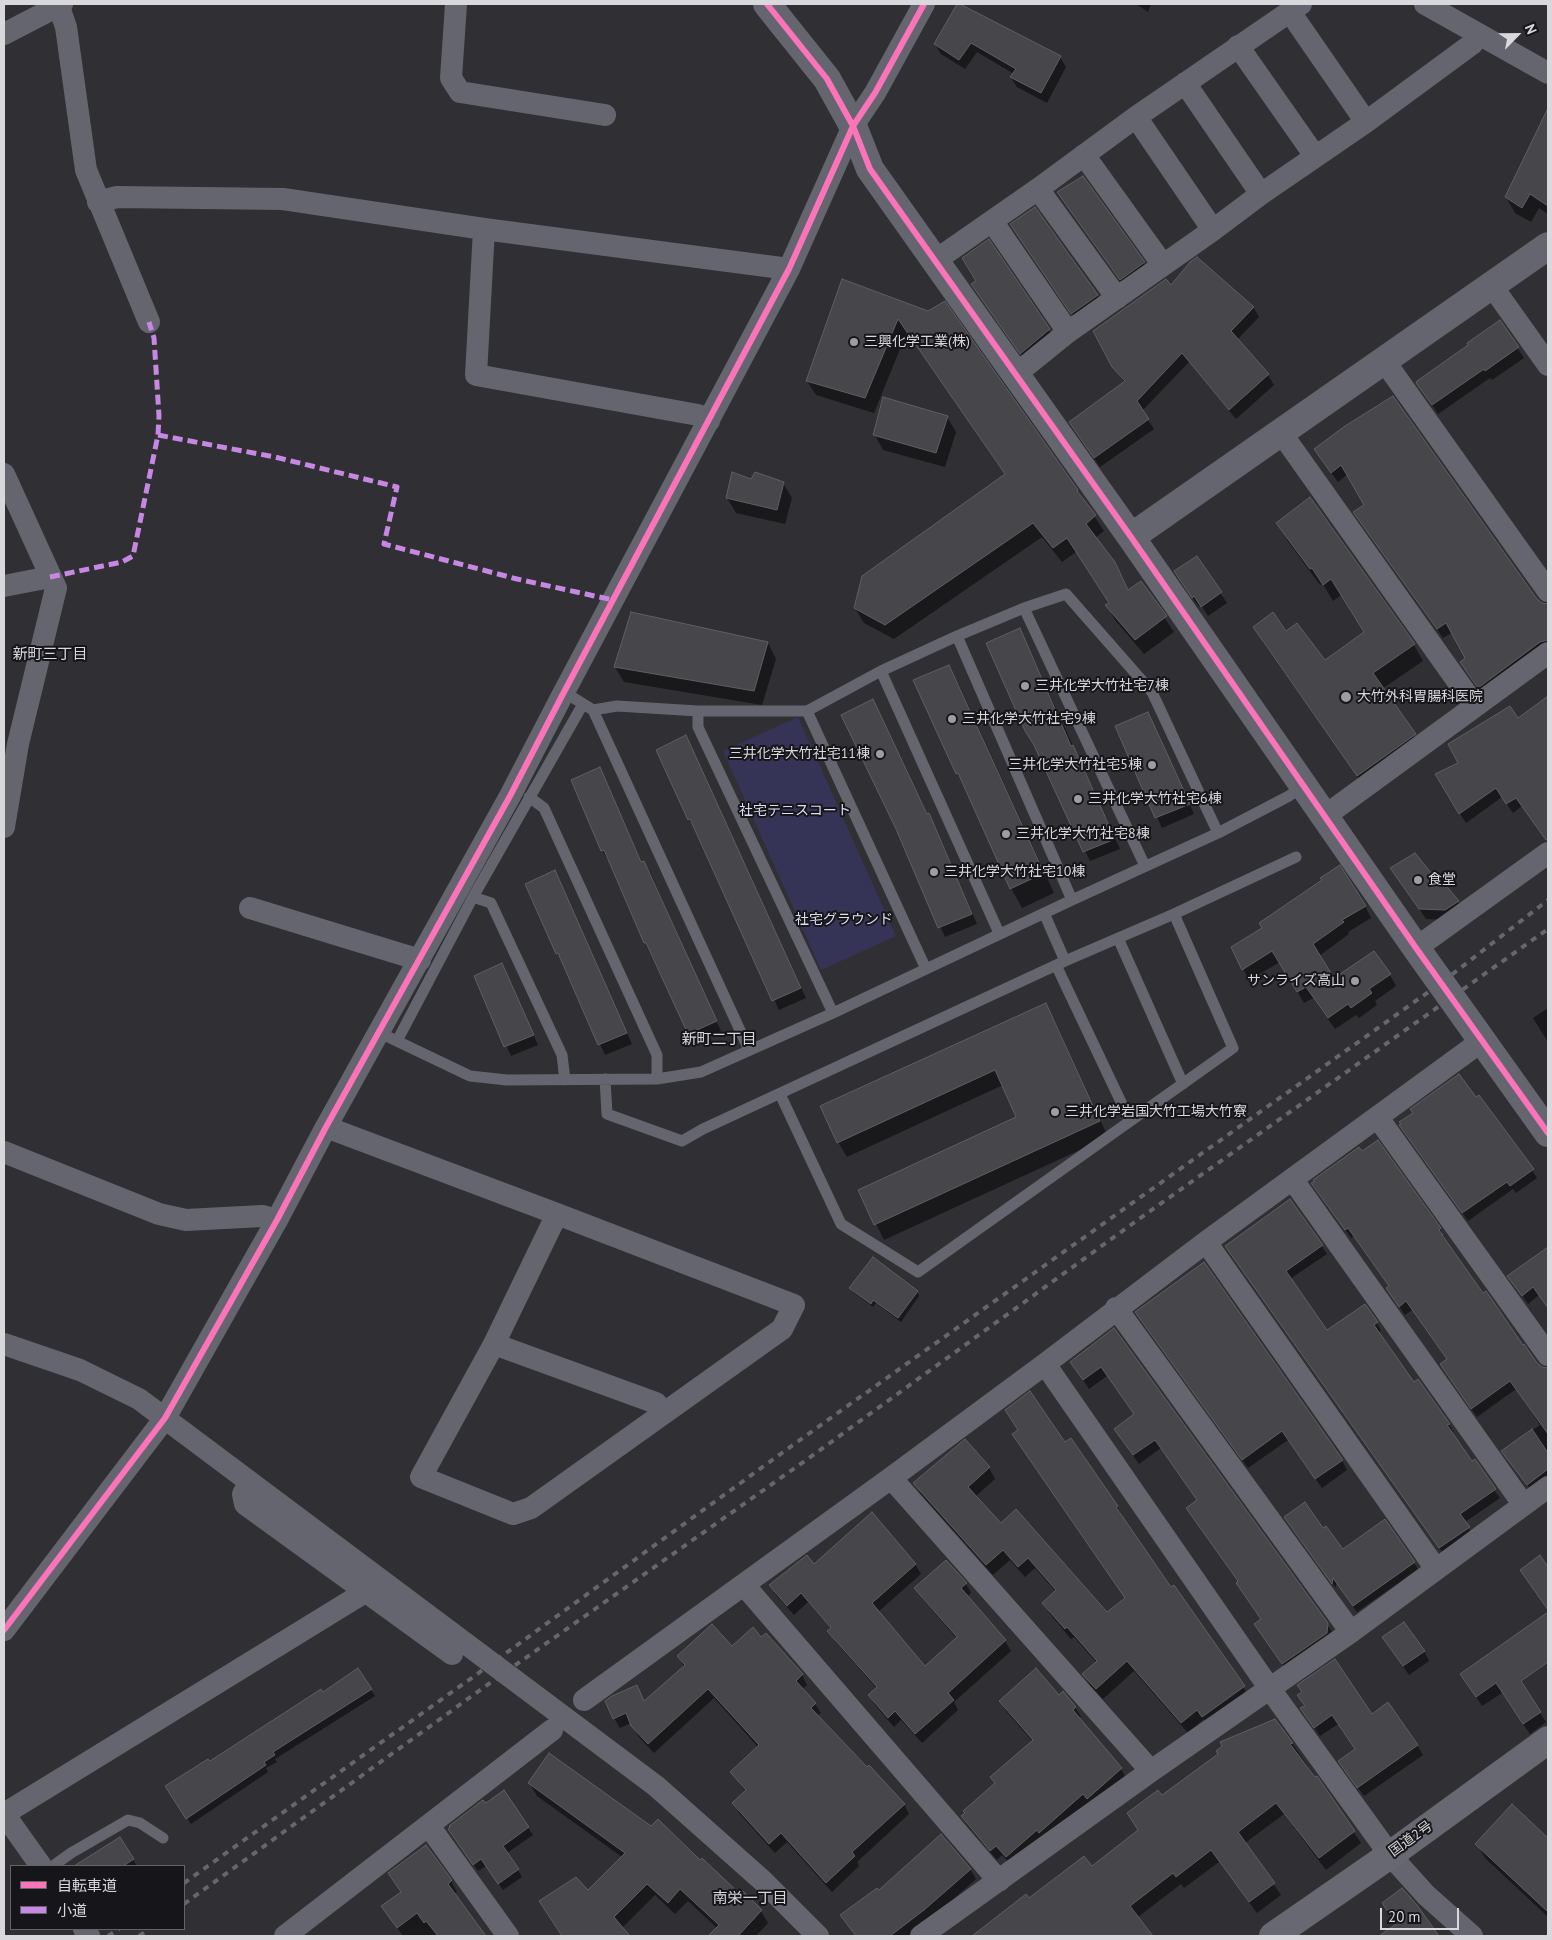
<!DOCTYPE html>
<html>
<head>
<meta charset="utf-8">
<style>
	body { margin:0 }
	#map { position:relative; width:1552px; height:1940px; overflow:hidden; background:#2f2f34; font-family:"PT Sans","Noto Sans JP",sans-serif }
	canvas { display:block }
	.frame { position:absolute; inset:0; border:5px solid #d8d8dd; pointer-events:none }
	.legend { position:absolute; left:10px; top:1865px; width:175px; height:65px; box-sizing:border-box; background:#16161a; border:1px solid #646468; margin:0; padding:6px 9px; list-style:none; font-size:15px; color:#d8d8dd }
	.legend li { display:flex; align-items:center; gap:10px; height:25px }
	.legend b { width:25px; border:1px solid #646468 }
	.north { position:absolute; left:1492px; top:10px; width:50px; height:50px; -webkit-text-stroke:4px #16161a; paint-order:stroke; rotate:67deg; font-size:14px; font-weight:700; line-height:20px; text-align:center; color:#d8d8dd }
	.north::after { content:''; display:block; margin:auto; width:18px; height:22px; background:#d8d8dd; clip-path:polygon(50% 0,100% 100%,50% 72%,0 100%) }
	.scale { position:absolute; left:1380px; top:1908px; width:79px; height:22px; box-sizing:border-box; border:2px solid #d8d8dd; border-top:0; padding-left:6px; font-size:15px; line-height:18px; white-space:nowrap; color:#d8d8dd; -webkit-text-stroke:4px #16161a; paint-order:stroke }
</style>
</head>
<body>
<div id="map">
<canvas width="1552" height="1940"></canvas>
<div class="frame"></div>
<ul class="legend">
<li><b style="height:6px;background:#fb73b8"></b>自転車道</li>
<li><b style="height:6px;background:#c787e3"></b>小道</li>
</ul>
<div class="north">N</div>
<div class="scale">20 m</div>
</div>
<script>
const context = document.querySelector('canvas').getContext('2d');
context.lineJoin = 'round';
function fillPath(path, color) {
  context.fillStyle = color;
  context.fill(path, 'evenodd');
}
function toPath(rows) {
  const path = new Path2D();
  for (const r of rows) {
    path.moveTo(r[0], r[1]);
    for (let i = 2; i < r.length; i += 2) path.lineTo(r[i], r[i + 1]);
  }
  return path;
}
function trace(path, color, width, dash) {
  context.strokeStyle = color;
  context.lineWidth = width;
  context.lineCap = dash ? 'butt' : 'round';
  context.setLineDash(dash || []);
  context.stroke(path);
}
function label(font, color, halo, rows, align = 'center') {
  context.font = font + ' "PT Sans","Noto Sans JP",sans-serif';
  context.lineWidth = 4;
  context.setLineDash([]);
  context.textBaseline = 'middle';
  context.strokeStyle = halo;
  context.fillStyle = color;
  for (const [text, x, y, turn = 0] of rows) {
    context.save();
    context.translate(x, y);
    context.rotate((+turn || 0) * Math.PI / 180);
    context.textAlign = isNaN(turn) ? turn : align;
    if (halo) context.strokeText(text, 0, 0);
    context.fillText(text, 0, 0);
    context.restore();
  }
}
fillPath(toPath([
	[798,717,896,936,821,970,723,751]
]), '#353457');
fillPath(toPath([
	[958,4,1060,57,1066,67,1047,103,1017,87,1011,78,1014,74,977,52,965,69,941,54,935,44],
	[1136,4,1151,4,1148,12],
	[1548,111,1548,214,1539,208,1531,222,1515,213,1506,197],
	[1058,193,1144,263,1149,273,1126,289],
	[1018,235,1097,295,1103,305,1078,323],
	[988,241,1055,340,1027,363,973,285,977,282],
	[842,281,928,313,1077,490,1104,531,1095,538,1114,562,1129,591,1141,583,1174,632,1144,654,1115,620,1107,606,1110,604,1076,552,1062,562,1042,537,894,639,864,623,855,608,1006,476,907,332,874,413,816,395,807,381],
	[1171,287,1253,307,1259,317,1237,340,1268,375,1274,385,1236,419,1189,362,1142,411,1154,429,1100,467,1070,422,1125,383,1113,366],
	[1500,322,1524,358,1492,380,1490,378,1438,414,1417,383],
	[947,417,956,432,945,467,883,450,875,435],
	[1346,427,1536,599,1543,604,1548,605,1548,651,1485,697,1467,672,1467,659,1453,632,1443,638,1361,522,1365,506,1348,474,1338,482,1321,459],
	[752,481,783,483,792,498,785,524,736,513,727,498],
	[1278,523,1414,645,1423,661,1382,689,1424,751,1368,792,1264,644,1254,627,1286,633,1325,661,1365,633,1341,595,1333,601,1323,584,1320,585,1287,540],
	[1197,558,1227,603,1208,616,1201,605,1199,607,1181,581],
	[632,614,768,643,776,659,762,705,624,682,615,667],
	[1020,629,1120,849,1090,861,1036,747],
	[949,667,960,687,1054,893,1022,908,1011,888,968,793,957,773],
	[1548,697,1548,790,1546,792,1548,795,1548,841,1547,842,1522,806,1513,813,1502,797,1466,823,1436,775,1460,763],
	[873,701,928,815,934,825,977,924,945,937,898,829],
	[1148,713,1194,814,1162,828,1116,726],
	[686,736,806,998,779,1010,696,829,689,820,658,750],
	[600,769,642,863,644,862,650,872,721,1031,694,1044,645,943,610,859,608,860,602,850],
	[1398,878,1440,887,1458,902,1464,911,1451,920,1426,919],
	[560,882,632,1044,605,1055,563,963,557,953],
	[1365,906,1371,918,1348,932,1349,934,1319,956,1334,980,1390,975,1396,986,1375,1001,1377,1005,1359,1018,1356,1015,1335,1029,1313,998,1304,1003,1280,962,1249,980,1232,948],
	[502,965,538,1045,511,1056,476,977],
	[1045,1004,1054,1019,1108,1137,884,1240,860,1191,1018,1118,1003,1085,847,1157,838,1142],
	[1548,1008,1548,1042,1533,1018],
	[1405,1133,1532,1170,1537,1178,1516,1193,1513,1189,1468,1221],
	[1378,1142,1440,1229,1447,1244,1523,1347,1536,1364,1543,1368,1548,1369,1548,1482,1533,1493,1503,1451,1540,1425,1516,1389,1477,1417,1446,1373,1448,1359,1412,1310,1405,1315,1393,1297,1390,1287,1354,1236,1351,1238,1318,1192,1362,1153],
	[1290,1200,1327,1254,1290,1279,1327,1332,1377,1323,1381,1331,1378,1333,1413,1384,1449,1424,1453,1432,1452,1434,1500,1498,1465,1522,1473,1536,1445,1556,1232,1255],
	[1548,1248,1548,1308,1539,1295,1528,1304,1509,1276],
	[851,1288,917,1291,919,1296,901,1322,876,1303,873,1307,853,1292],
	[1142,1322,1342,1460,1347,1470,1322,1488,1288,1440,1248,1468],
	[1114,1330,1333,1633,1288,1672,1261,1634,1262,1620,1237,1583,1239,1582,1198,1500,1161,1448,1139,1464,1121,1438,1135,1415,1107,1376,1089,1389,1071,1362],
	[1065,1444,1117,1506,1123,1517,1122,1518,1250,1697,1209,1727,1204,1719,1188,1733,1134,1671,1103,1699,1090,1685,1084,1674,1097,1663,1074,1637,1071,1639,1050,1614,1043,1603,1056,1592,1035,1568,1025,1577,1010,1560,993,1575,921,1494,914,1483,989,1468,995,1479,976,1496,1001,1525,1107,1613,1126,1599],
	[1289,1524,1323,1530,1342,1551,1414,1563,1418,1569,1357,1612,1336,1582,1336,1588],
	[1540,1557,1548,1569,1548,1611,1521,1570],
	[915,1564,921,1574,878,1612,925,1668,957,1639,922,1598,916,1588,966,1584,971,1593,967,1597,1005,1641,1011,1651,954,1702,958,1710,922,1743,901,1720,894,1727,875,1705,869,1696,877,1689,835,1641,829,1631,831,1629,808,1602,794,1615,776,1595,770,1585,814,1565],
	[761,1639,802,1675,807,1685,802,1689,815,1704,821,1713,817,1716,867,1769,904,1804,909,1814,857,1862,859,1866,832,1892,787,1842,775,1853,739,1813,733,1803,746,1792,731,1772,758,1747,714,1698,654,1753,638,1736,631,1723,620,1728,614,1718,645,1703,684,1667,679,1657,732,1648],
	[1390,1647,1424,1651,1429,1661,1409,1675],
	[1498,1650,1546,1722,1530,1734,1502,1693,1482,1706,1468,1684],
	[358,1670,375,1696,275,1759,277,1762,266,1768,268,1772,191,1824,170,1792,209,1763],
	[1058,1696,1075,1707,1081,1717,1079,1718,1121,1769,1126,1778,1012,1866,1002,1855,997,1860,968,1826,962,1817,996,1784,1033,1742,1006,1711,1000,1701],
	[1302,1709,1372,1715,1417,1745,1423,1755,1364,1796,1345,1770,1356,1750,1338,1724,1320,1736],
	[1292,1743,1361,1843,1326,1870,1284,1814,1245,1843,1281,1895,1257,1913,1219,1862,1184,1888,1181,1884,1138,1917,1152,1936,995,1936,989,1925,1029,1900,1091,1867,1139,1831,1161,1797,1219,1754],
	[530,1784,700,1861,761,1911,768,1923,756,1936,710,1936,717,1928,688,1901,675,1914,655,1895,622,1928,629,1936,563,1936,548,1914,588,1892,622,1857,537,1796],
	[506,1795,533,1835,507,1853,522,1877,503,1890,486,1866,478,1871,449,1830,486,1805],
	[1512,1806,1548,1840,1548,1917,1485,1858,1477,1844],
	[119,1838,137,1866,92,1866,88,1859],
	[970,1869,976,1879,930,1920,909,1936,856,1936,846,1920,879,1892],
	[389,1874,451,1881,457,1892,454,1894,485,1936,403,1936,383,1907,402,1893],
	[1383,1904,1416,1906,1438,1936,1381,1936,1397,1925]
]), '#0007');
const building = toPath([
	[957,4,960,4,1061,56,1041,93,1010,77,1016,69,971,43,959,60,934,44,957,4],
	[1548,108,1548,206,1530,194,1522,208,1505,197,1548,108],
	[1083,176,1145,262,1120,280,1057,192,1083,176],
	[1035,207,1098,295,1071,314,1010,224,1035,207],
	[989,239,1050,329,1020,354,971,284,976,281,962,258,989,239],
	[1197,257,1254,307,1231,331,1269,374,1229,410,1182,353,1137,401,1149,419,1094,458,1069,422,1125,381,1112,367,1093,331,1166,279,1171,285,1190,262,1197,257],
	[842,279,928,311,945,301,1078,490,1077,491,1096,515,1086,524,1115,562,1128,590,1141,581,1167,616,1135,640,1105,605,1109,603,1067,538,1053,548,1033,523,885,625,854,608,862,576,1005,474,898,319,865,398,806,381,842,279],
	[1500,320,1519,347,1485,371,1484,369,1432,405,1416,383,1417,381,1468,345,1467,343,1500,320],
	[1393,396,1537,599,1542,603,1548,604,1548,640,1540,642,1478,688,1460,662,1465,658,1446,623,1437,629,1353,512,1364,505,1341,465,1331,473,1314,449,1345,426,1393,396],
	[883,397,948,416,936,453,873,435,883,397],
	[732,472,751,479,755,472,784,482,777,510,726,498,732,472],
	[1310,497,1415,644,1373,673,1416,734,1357,776,1253,627,1273,612,1286,631,1297,623,1325,660,1364,632,1331,579,1323,585,1312,568,1310,569,1276,523,1310,497],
	[1197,556,1222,592,1201,607,1194,596,1192,598,1174,571,1197,556],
	[631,612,768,642,754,691,614,667,631,612],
	[1020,628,1071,746,1073,745,1115,839,1083,852,1034,745,1025,731,986,643,1020,628],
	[949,665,1044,873,1010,889,958,773,956,774,913,680,949,665],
	[1548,696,1548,840,1546,840,1516,798,1506,804,1496,788,1459,814,1435,774,1458,763,1448,744,1510,706,1518,718,1548,696],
	[873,699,927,814,929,813,972,914,938,928,896,829,841,715,873,699],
	[1148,712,1190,804,1155,818,1115,726,1148,712],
	[686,735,801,988,772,1001,690,819,688,820,656,750,686,735],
	[600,767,641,862,644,861,717,1021,688,1034,646,943,644,943,604,850,601,851,571,780,600,767],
	[1415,853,1441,885,1444,883,1459,901,1445,910,1419,909,1390,868,1415,853],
	[1340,865,1366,906,1342,920,1344,922,1313,944,1334,978,1374,951,1391,974,1369,989,1372,993,1351,1008,1348,1004,1328,1018,1306,987,1297,992,1272,951,1242,970,1231,947,1262,928,1259,923,1322,880,1320,878,1340,865],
	[555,870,627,1033,598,1045,558,953,556,954,525,884,555,870],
	[502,963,534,1035,504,1047,474,976,502,963],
	[1046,1003,1100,1121,874,1225,858,1190,1016,1117,995,1070,837,1143,820,1106,1046,1003],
	[1459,1074,1476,1097,1479,1095,1534,1169,1510,1186,1507,1182,1462,1213,1399,1125,1401,1124,1399,1122,1413,1113,1410,1109,1459,1074],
	[1378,1140,1441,1228,1439,1230,1443,1235,1442,1235,1483,1293,1486,1291,1523,1345,1524,1344,1537,1363,1542,1367,1548,1368,1548,1434,1510,1381,1471,1409,1440,1364,1447,1359,1406,1301,1399,1307,1386,1288,1389,1286,1348,1228,1345,1230,1311,1183,1314,1182,1313,1180,1359,1147,1362,1151,1378,1140],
	[1290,1199,1323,1245,1286,1271,1327,1330,1365,1304,1378,1322,1374,1325,1414,1382,1418,1379,1450,1424,1447,1425,1472,1461,1475,1459,1496,1489,1460,1514,1470,1527,1439,1548,1225,1246,1290,1199],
	[1548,1247,1548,1308,1533,1287,1522,1296,1507,1276,1548,1247],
	[873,1257,918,1291,898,1318,873,1300,871,1304,849,1288,873,1257],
	[1204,1262,1343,1460,1315,1479,1282,1431,1242,1460,1135,1312,1204,1262],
	[1114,1328,1328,1623,1327,1633,1282,1664,1254,1624,1261,1619,1236,1583,1238,1581,1186,1508,1197,1500,1155,1440,1133,1455,1114,1429,1134,1414,1101,1367,1083,1380,1070,1362,1114,1328],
	[1030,1391,1065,1442,1071,1438,1118,1506,1116,1507,1171,1587,1174,1585,1245,1686,1202,1717,1197,1710,1181,1723,1127,1661,1096,1689,1082,1674,1097,1661,1067,1627,1065,1629,1042,1603,1056,1590,1028,1558,1018,1567,1003,1550,986,1565,913,1483,965,1439,990,1467,968,1487,1001,1523,1016,1509,1107,1612,1125,1598,1012,1434,1018,1430,1005,1410,1030,1391],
	[1532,1429,1548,1453,1548,1469,1527,1485,1501,1451,1532,1429],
	[1305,1502,1323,1528,1326,1526,1343,1549,1385,1519,1415,1562,1353,1606,1333,1578,1332,1584,1284,1517,1305,1502],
	[872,1512,916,1564,872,1603,925,1666,957,1637,914,1588,946,1560,967,1583,961,1588,1006,1640,948,1693,954,1700,915,1734,895,1711,888,1718,868,1695,877,1687,827,1631,831,1628,801,1593,787,1606,769,1585,807,1555,814,1564,872,1512],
	[1540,1555,1548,1567,1548,1610,1520,1570,1540,1555],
	[1548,1612,1548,1662,1521,1681,1541,1712,1523,1724,1496,1683,1476,1697,1460,1674,1548,1612],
	[1404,1622,1425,1651,1403,1666,1382,1637,1404,1622],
	[712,1624,732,1646,753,1627,761,1637,766,1633,803,1674,796,1681,816,1703,811,1708,867,1767,869,1765,905,1804,852,1852,855,1856,826,1883,781,1833,769,1844,732,1803,746,1790,730,1772,759,1745,708,1689,648,1744,631,1726,626,1713,613,1719,605,1701,612,1696,637,1685,644,1701,685,1665,677,1656,712,1624],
	[1335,1659,1372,1714,1388,1702,1418,1745,1357,1788,1338,1761,1355,1749,1332,1715,1314,1728,1300,1708,1305,1706,1297,1695,1302,1692,1297,1685,1335,1659],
	[358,1668,372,1689,273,1752,275,1755,264,1762,266,1765,186,1819,165,1786,208,1759,210,1761,321,1689,323,1692,358,1668],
	[1036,1668,1059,1695,1063,1691,1076,1707,1073,1710,1122,1768,1087,1799,1083,1794,1039,1833,1037,1830,1006,1857,996,1846,990,1851,961,1816,965,1813,963,1811,995,1783,990,1777,1033,1740,999,1701,1036,1668],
	[1275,1719,1293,1743,1290,1744,1315,1777,1317,1776,1355,1831,1319,1858,1276,1803,1238,1832,1275,1883,1249,1902,1211,1850,1176,1877,1173,1873,1130,1906,1153,1936,972,1936,1026,1894,1029,1898,1084,1856,1092,1866,1138,1830,1127,1813,1158,1790,1162,1795,1218,1754,1216,1751,1222,1746,1220,1742,1275,1719],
	[549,1753,651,1826,658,1819,700,1860,702,1858,739,1893,742,1890,762,1910,738,1936,708,1936,719,1925,680,1889,668,1903,647,1884,614,1917,630,1936,562,1936,539,1901,576,1877,588,1890,625,1853,528,1783,549,1753],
	[504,1790,529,1827,503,1846,519,1869,498,1884,481,1859,473,1865,448,1829,450,1827,449,1826,483,1800,486,1803,504,1790],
	[1512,1804,1548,1838,1548,1912,1475,1844,1512,1804],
	[941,1834,971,1869,924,1910,890,1936,856,1936,840,1915,877,1888,879,1890,941,1834],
	[120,1837,134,1859,123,1866,74,1866,120,1837],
	[426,1845,452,1880,448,1884,486,1936,438,1936,426,1921,424,1923,417,1913,397,1928,381,1906,401,1892,388,1873,426,1845],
	[1402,1888,1417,1905,1439,1936,1379,1936,1396,1924,1382,1903,1402,1888]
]);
fillPath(building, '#47474b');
trace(building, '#5f5f63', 1);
trace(toPath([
	[1024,608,1145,866],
	[957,636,1072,900],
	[881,671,999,933],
	[564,692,593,710,617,706,698,711,807,711,881,671,957,636,1024,608,1066,594,1152,692,1218,833],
	[593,710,749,1050],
	[698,711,698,727,833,1013],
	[807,711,926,969],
	[529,797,544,808,657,1055,657,1079],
	[473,897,491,903,562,1055,565,1080],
	[1118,938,1183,1084],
	[1065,961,1174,914,1296,857],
	[1056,965,1130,1121],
	[380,1033,470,1076,507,1080,657,1079,701,1072,833,1013,1072,900,1218,833,1289,796,1303,786],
	[397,1041,473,897,583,704],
	[605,1079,607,1114,682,1141,703,1129,1065,961,1044,913],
	[780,1094,841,1224,918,1272,1233,1048,1174,914],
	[53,1866,71,1853,128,1820,140,1823,163,1838]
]), '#65656f', 11);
trace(toPath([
	[58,4,66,27,86,170,149,322],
	[456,4,451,78,460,92,605,115],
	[1425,4,1548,73],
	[1290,12,1366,122],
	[4,34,62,4],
	[1238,46,1315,156],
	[1185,83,1261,194],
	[1136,117,1213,230],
	[1084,155,1163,265],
	[1038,189,1117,298],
	[98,202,117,197,283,199,484,229,789,269],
	[992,221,1068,332],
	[484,229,476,375,698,415,709,421],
	[936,260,1038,189,1136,117,1301,4],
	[1492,286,1548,365],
	[1385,362,1548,591],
	[1016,374,1068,332,1213,230,1261,194,1366,122,1472,44,1478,34],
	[1282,434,1475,706],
	[4,474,56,588,18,744,4,827],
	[4,586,50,577],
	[1325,816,1548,653],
	[250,908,420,960],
	[1416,948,1548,853],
	[1378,1118,1548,1355],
	[326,1127,557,1214,794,1305,782,1329,531,1508,513,1514,421,1477,494,1344,557,1214],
	[4,1152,159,1214,186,1220,262,1216,277,1220],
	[1293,1180,1523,1504],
	[1206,1242,1436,1569],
	[1116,1308,1351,1632],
	[4,1344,80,1370,139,1399,656,1786,763,1881,818,1936],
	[494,1344,656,1403,662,1413],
	[1045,1364,1270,1689,1390,1855,1426,1895,1472,1936],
	[891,1478,1151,1771],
	[250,1482,243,1494,245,1504,452,1654],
	[744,1585,999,1881],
	[4,1630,165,1418,277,1220,326,1127,510,796,564,692,789,269,853,126,875,93,924,4],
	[584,1700,891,1478,1045,1364,1206,1242,1483,1040],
	[4,1814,357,1597,363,1590],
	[4,1814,41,1866],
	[429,1826,508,1936],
	[84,1929,89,1936],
	[285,1936,552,1730],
	[921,1936,1151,1771,1351,1632,1548,1487]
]), '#65656f', 22);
trace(toPath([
	[767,4,827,79,853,126,870,169,1131,537,1416,948,1548,1133],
	[1131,537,1548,246]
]), '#65656f', 28);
trace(toPath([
	[1273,1936,1390,1855,1548,1740]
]), '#686872', 28);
trace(toPath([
	[184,1883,473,1677,797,1442,1441,983,1548,900],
	[184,1904,483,1688,809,1458,1139,1219,1548,929],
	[108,1936,119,1929],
	[139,1936,149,1929]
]), '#66666d', 4, [6, 6]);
trace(toPath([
	[158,435,275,457,397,487,384,544,517,579,613,600],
	[50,577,122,562,133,556,158,435,159,416,154,338,149,322]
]), '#c787e3', 5, [10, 5]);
trace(toPath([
	[767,4,827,79,853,126,870,169,1131,537,1416,948,1548,1133],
	[4,1630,165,1418,277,1220,326,1127,510,796,564,692,789,269,853,126,875,93,924,4]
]), '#fb73b8', 6);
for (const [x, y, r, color] of [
	[854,342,5,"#9d9da2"],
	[1025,686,5,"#9d9da2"],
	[1346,697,6,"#9d9da2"],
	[952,719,5,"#9d9da2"],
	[880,754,5,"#9d9da2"],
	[1152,765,5,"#9d9da2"],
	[1078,799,5,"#9d9da2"],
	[1006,834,5,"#9d9da2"],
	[934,872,5,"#9d9da2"],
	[1418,880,5,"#9d9da2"],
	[1355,981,5,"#9d9da2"],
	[1055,1112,5,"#9d9da2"]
]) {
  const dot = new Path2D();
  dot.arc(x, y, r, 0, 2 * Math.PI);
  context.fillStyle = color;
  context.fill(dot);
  trace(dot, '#16161a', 2);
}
label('14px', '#d8d8dd', '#16161a', [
	["三興化学工業(株)",864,342],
	["三井化学大竹社宅7棟",1035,686],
	["大竹外科胃腸科医院",1357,697],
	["三井化学大竹社宅9棟",962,719],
	["三井化学大竹社宅11棟",870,754,"right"],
	["三井化学大竹社宅5棟",1142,765,"right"],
	["三井化学大竹社宅6棟",1088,799],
	["三井化学大竹社宅8棟",1016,834],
	["三井化学大竹社宅10棟",944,872],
	["食堂",1428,880],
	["サンライズ高山",1345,981,"right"],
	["三井化学岩国大竹工場大竹寮",1065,1112]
], 'left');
label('14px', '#dedef2', '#16161a', [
	["社宅テニスコート",795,811],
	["社宅グラウンド",844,920]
]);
label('14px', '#d8d8dd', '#16161a', [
	["国道2号",1411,1839,-36]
]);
label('15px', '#d8d8dd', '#16161a', [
	["新町三丁目",50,655],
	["新町二丁目",719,1040],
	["南栄一丁目",750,1899]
]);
</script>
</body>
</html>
